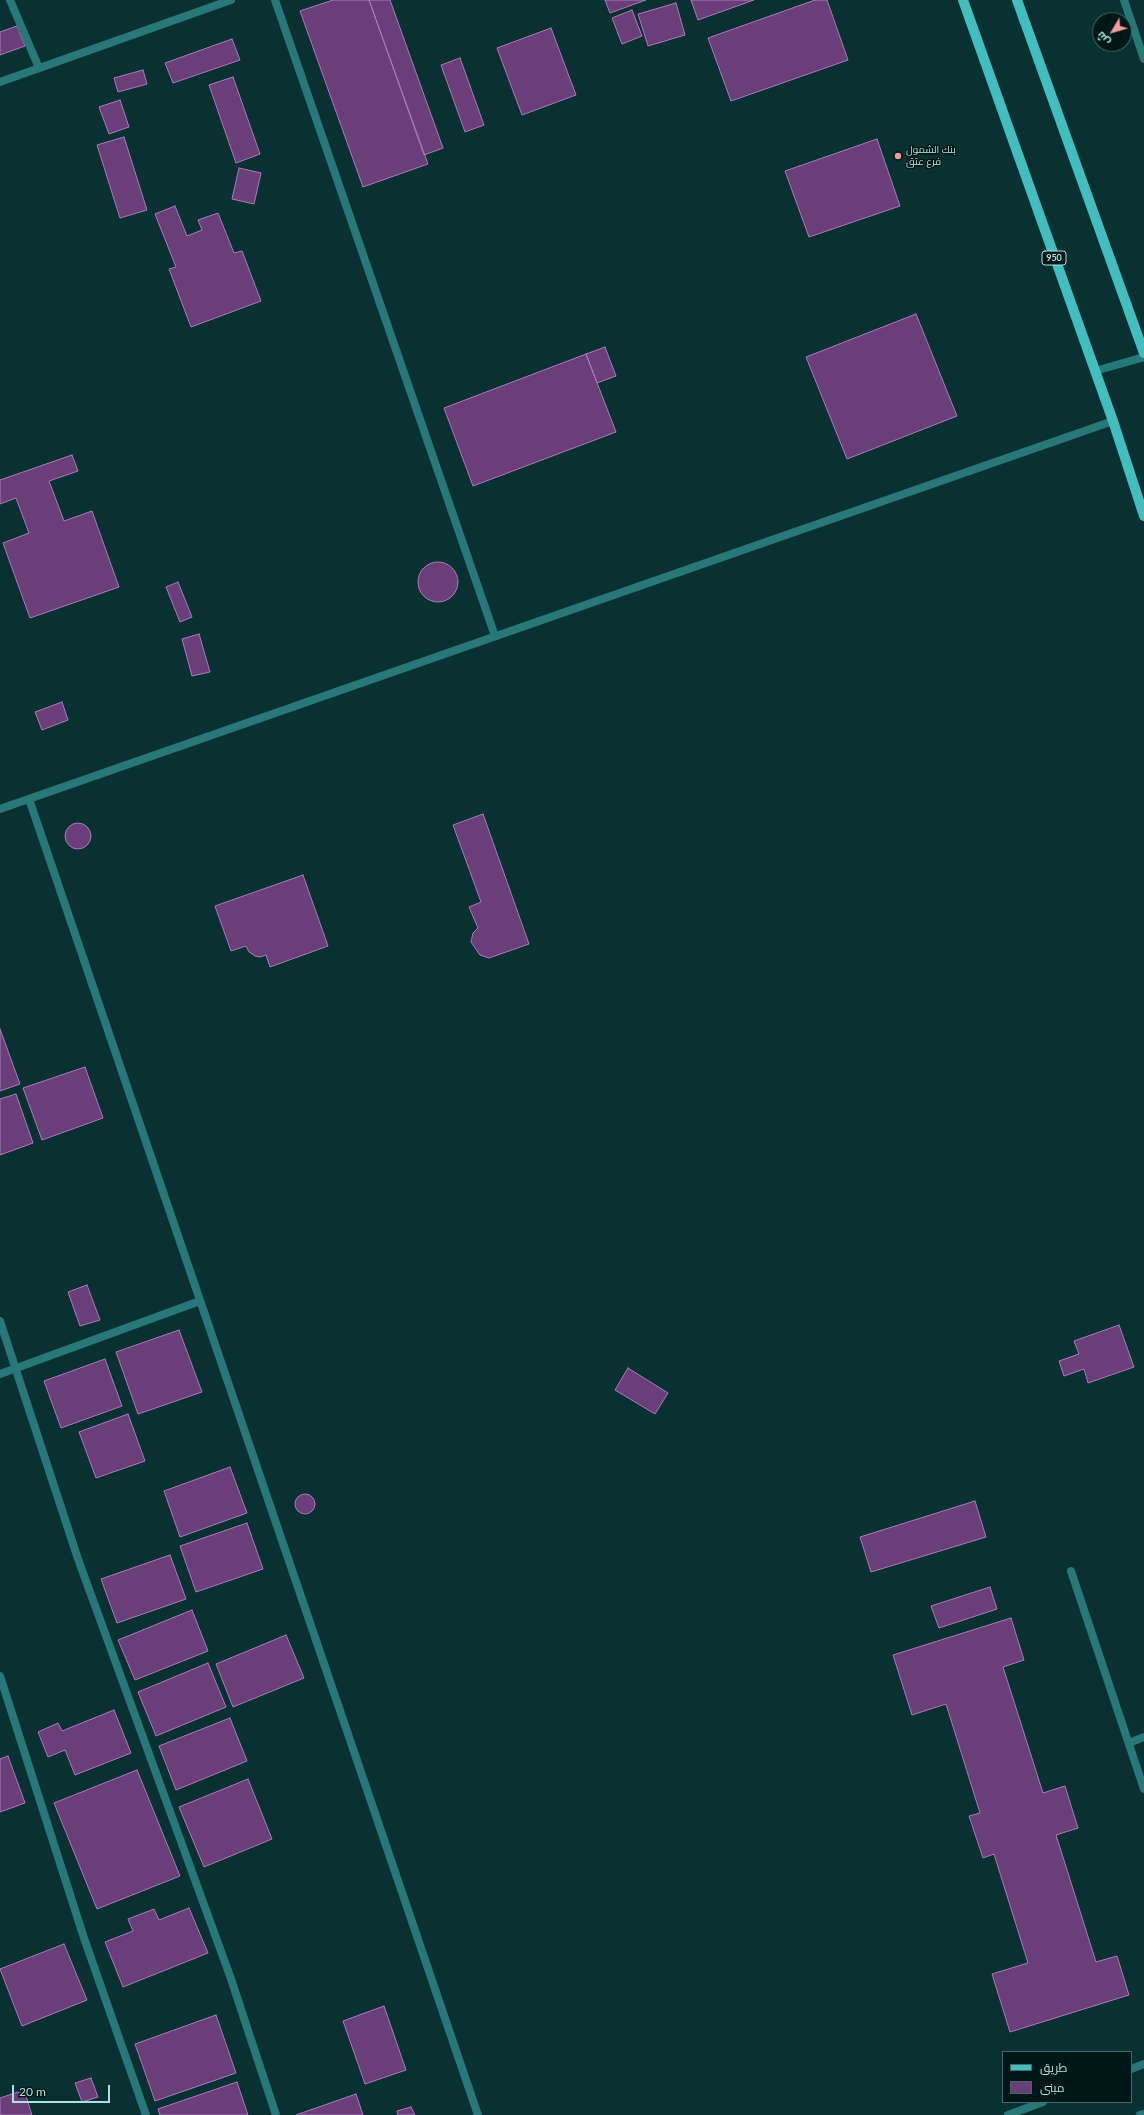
<!DOCTYPE html>
<html>
<head>
<meta charset="utf-8">
<style>
	body { margin:0 }
	#map { position:relative; width:1144px; height:2115px; overflow:hidden; background:#0a3132; font-family:Lato,Cairo,sans-serif }
	canvas { display:block }
	.legend { position:absolute; left:1002px; top:2051px; width:130px; height:52px; box-sizing:border-box; background:#001718; border:1px solid #456868; margin:0; padding:5px 7px; list-style:none; font-size:12px; color:#ade1e1 }
	.legend li { display:flex; align-items:center; gap:8px; height:20px }
	.legend b { width:20px; border:1px solid #456868 }
	.north { position:absolute; left:1092px; top:12px; width:40px; height:40px; box-sizing:border-box; background:#001718; border:1px solid #456868; border-radius:50%; rotate:232deg; font-size:11px; font-weight:700; line-height:16px; text-align:center; color:#ade1e1 }
	.north::after { content:''; display:block; margin:auto; width:14px; height:18px; background:#f59b9e; clip-path:polygon(50% 0,100% 100%,50% 72%,0 100%) }
	.scale { position:absolute; left:12px; top:2085px; width:98px; height:18px; box-sizing:border-box; border:2px solid #ade1e1; border-top:0; padding-left:5px; font-size:12px; line-height:14px; white-space:nowrap; color:#ade1e1; -webkit-text-stroke:3px #001718; paint-order:stroke }
</style>
</head>
<body>
<div id="map">
<canvas width="1144" height="2115"></canvas>
<ul class="legend">
<li><b style="height:5px;background:#42bec1"></b>طريق</li>
<li><b style="height:11px;background:#6a3e78"></b>مبنى</li>
</ul>
<div class="north">ش</div>
<div class="scale">20 m</div>
</div>
<script>
const context = document.querySelector('canvas').getContext('2d');
context.lineJoin = 'round';
function fillPath(path, color) {
  context.fillStyle = color;
  context.fill(path, 'evenodd');
}
function toPath(rows) {
  const path = new Path2D();
  for (const r of rows) {
    if (r.length === 3) {
      path.moveTo(r[0] + r[2], r[1]);
      path.arc(r[0], r[1], r[2], 0, 2 * Math.PI);
      continue;
    }
    path.moveTo(r[0], r[1]);
    for (let i = 2; i < r.length; i += 2) path.lineTo(r[i], r[i + 1]);
  }
  return path;
}
function trace(path, color, width, dash) {
  context.strokeStyle = color;
  context.lineWidth = width;
  context.lineCap = dash ? 'butt' : 'round';
  context.setLineDash(dash || []);
  context.stroke(path);
}
function label(font, color, halo, rows, align = 'center') {
  context.font = font + ' Lato,Cairo,sans-serif';
  context.lineWidth = 3;
  context.setLineDash([]);
  context.textBaseline = 'middle';
  context.strokeStyle = halo;
  context.fillStyle = color;
  for (const [text, x, y, turn = 0] of rows) {
    context.save();
    context.translate(x, y);
    context.rotate((+turn || 0) * Math.PI / 180);
    context.textAlign = isNaN(turn) ? turn : align;
    if (halo) context.strokeText(text, 0, 0);
    context.fillText(text, 0, 0);
    context.restore();
  }
}
const building = toPath([
	[333,0,369,0,428,164,363,187,300,11,333,0],
	[369,0,390,0,443,148,424,155,369,0],
	[605,0,646,0,610,13,605,0],
	[691,0,754,0,698,20,691,0],
	[815,0,827,0,848,60,731,101,708,38,815,0],
	[676,3,685,35,648,46,638,14,676,3],
	[632,10,642,36,622,44,612,18,632,10],
	[17,26,25,46,0,55,0,32,17,26],
	[551,28,576,95,522,115,497,48,551,28],
	[232,39,240,60,173,83,165,63,232,39],
	[460,58,484,125,465,132,441,65,460,58],
	[143,70,147,84,118,92,114,78,143,70],
	[233,77,260,154,236,163,209,85,233,77],
	[120,100,129,127,109,134,99,107,120,100],
	[124,137,147,210,120,218,97,145,124,137],
	[877,139,900,206,809,237,785,171,877,139],
	[239,168,261,173,254,204,232,199,239,168],
	[175,206,187,236,202,230,198,220,218,213,234,253,242,251,261,301,191,327,169,269,176,267,155,214,175,206],
	[916,314,957,416,847,459,806,357,916,314],
	[605,347,616,376,597,383,586,354,605,347],
	[586,354,616,432,473,486,444,408,586,354],
	[72,455,78,471,49,481,64,521,92,511,119,587,30,618,3,543,29,533,16,498,0,504,0,480,72,455],
	[438,582,20],
	[178,582,192,617,180,622,166,587,178,582],
	[199,634,210,672,192,676,182,639,199,634],
	[62,702,68,720,42,730,35,712,62,702],
	[483,814,529,944,489,958,480,955,471,942,473,933,478,928,469,907,481,902,453,825,483,814],
	[78,836,13],
	[303,875,328,946,270,967,266,955,260,957,255,956,249,952,246,946,231,951,215,906,303,875],
	[0,1029,20,1084,0,1091,0,1029],
	[85,1067,103,1118,42,1140,23,1088,85,1067],
	[16,1094,33,1143,0,1155,0,1099,16,1094],
	[87,1285,100,1320,80,1326,68,1292,87,1285],
	[1119,1325,1134,1367,1088,1383,1084,1369,1064,1376,1059,1361,1079,1354,1074,1341,1119,1325],
	[179,1330,202,1392,138,1414,116,1352,179,1330],
	[105,1359,122,1406,61,1428,44,1381,105,1359],
	[628,1368,668,1393,655,1414,615,1390,628,1368],
	[128,1414,145,1461,96,1478,79,1432,128,1414],
	[230,1467,247,1513,180,1537,164,1491,230,1467],
	[305,1504,10],
	[975,1501,986,1537,871,1572,860,1537,975,1501],
	[247,1523,263,1569,196,1592,180,1546,247,1523],
	[170,1555,186,1599,117,1623,101,1579,170,1555],
	[990,1587,997,1609,939,1628,931,1606,990,1587],
	[192,1610,208,1651,135,1680,118,1640,192,1610],
	[1011,1618,1024,1660,1003,1667,1043,1793,1065,1786,1078,1828,1056,1835,1096,1962,1117,1956,1129,1995,1010,2032,992,1974,1028,1963,994,1854,983,1858,969,1816,980,1813,946,1704,912,1715,893,1655,1011,1618],
	[286,1635,304,1678,233,1707,216,1664,286,1635],
	[208,1663,226,1707,156,1736,138,1692,208,1663],
	[114,1710,131,1753,75,1775,65,1750,48,1757,38,1732,58,1723,62,1731,114,1710],
	[230,1718,247,1761,176,1790,159,1746,230,1718],
	[8,1756,25,1803,0,1812,0,1759,8,1756],
	[137,1770,180,1876,97,1909,54,1803,137,1770],
	[248,1779,272,1839,204,1867,179,1807,248,1779],
	[189,1908,208,1953,123,1987,105,1942,133,1931,128,1919,154,1909,159,1920,189,1908],
	[64,1944,87,2000,22,2026,0,1969,64,1944],
	[384,2006,406,2070,365,2084,343,2021,384,2006],
	[216,2015,236,2073,155,2101,135,2044,216,2015],
	[91,2078,98,2097,82,2102,75,2083,91,2078],
	[237,2082,248,2115,160,2115,158,2109,237,2082],
	[24,2090,32,2115,0,2115,0,2098,24,2090],
	[356,2094,363,2115,296,2115,356,2094],
	[411,2107,415,2115,398,2115,397,2111,411,2107]
]);
fillPath(building, '#6a3e78');
trace(building, '#aa7bba', 1);
trace(toPath([
	[1071,1571,1144,1789],
	[1129,1743,1144,1737]
]), '#287879', 8);
trace(toPath([
	[10,0,39,68],
	[275,0,495,636],
	[1124,0,1144,59],
	[0,82,231,0],
	[1095,371,1144,357],
	[29,799,478,2115],
	[0,809,1113,421],
	[0,1321,78,1559,230,1976,276,2115],
	[0,1374,200,1301],
	[0,1676,84,1938,146,2115],
	[1131,2069,1144,2064],
	[1008,2115,1043,2102],
	[1140,2115,1144,2114]
]), '#287879', 8);
trace(toPath([
	[963,0,1113,421,1144,516],
	[1017,0,1144,353]
]), '#42bec1', 10);
for (const [x, y, r, color] of [
	[898,156,4,"#f59b9e"]
]) {
  const dot = new Path2D();
  dot.arc(x, y, r, 0, 2 * Math.PI);
  context.fillStyle = color;
  context.fill(dot);
  trace(dot, '#001718', 1.5);
}
for (const [x, y, w] of [
	[1054,258,24]
]) {
  const box = new Path2D();
  box.roundRect(x - w / 2, y - 7, w, 14, 3);
  context.fillStyle = '#001718';
  context.fill(box);
  trace(box, '#ade1e1', 1);
}
label('bold 9px', '#ade1e1', null, [
	["950",1054,258]
]);
label('10px', '#ade1e1', '#001718', [
	["بنك الشمول",906,150],
	["فرع عتق",906,162]
], 'left');
</script>
</body>
</html>
